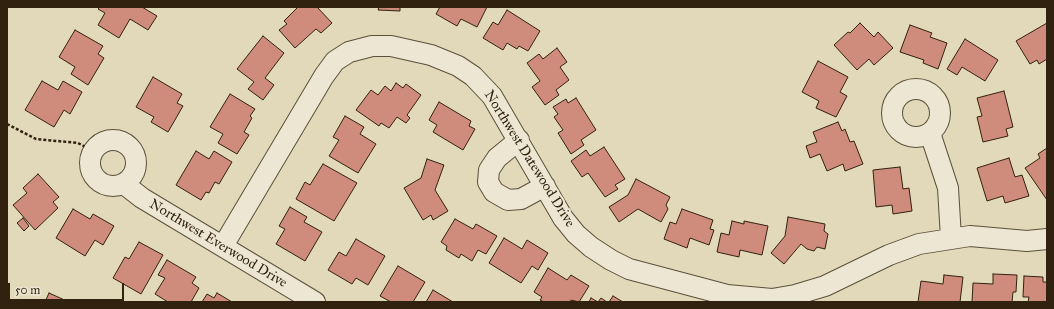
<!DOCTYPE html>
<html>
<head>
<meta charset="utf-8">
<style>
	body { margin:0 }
	#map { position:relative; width:1054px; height:309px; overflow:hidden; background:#e2d8ba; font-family:"IM FELL Great Primer",serif }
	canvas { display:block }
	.frame { position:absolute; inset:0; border:8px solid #31220f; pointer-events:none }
	.scale { position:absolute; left:8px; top:283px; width:116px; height:18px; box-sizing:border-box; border:2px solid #31220f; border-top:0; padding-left:5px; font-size:12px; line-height:14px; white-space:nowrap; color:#31220f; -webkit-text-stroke:3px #ece6d2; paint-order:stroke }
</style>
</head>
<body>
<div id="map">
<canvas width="1054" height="309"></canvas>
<div class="frame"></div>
<div class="scale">50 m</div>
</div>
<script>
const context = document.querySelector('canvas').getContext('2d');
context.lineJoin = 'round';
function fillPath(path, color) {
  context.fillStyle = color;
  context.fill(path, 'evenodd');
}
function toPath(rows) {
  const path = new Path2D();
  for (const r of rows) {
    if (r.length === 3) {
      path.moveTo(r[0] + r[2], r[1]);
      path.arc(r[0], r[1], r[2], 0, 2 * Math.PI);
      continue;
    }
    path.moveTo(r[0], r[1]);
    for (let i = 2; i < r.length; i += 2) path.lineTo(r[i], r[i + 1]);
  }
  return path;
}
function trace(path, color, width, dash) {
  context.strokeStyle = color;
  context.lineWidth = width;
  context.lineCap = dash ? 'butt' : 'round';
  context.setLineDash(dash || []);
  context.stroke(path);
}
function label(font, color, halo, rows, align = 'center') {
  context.font = font + ' "IM FELL Great Primer",serif';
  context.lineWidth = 4;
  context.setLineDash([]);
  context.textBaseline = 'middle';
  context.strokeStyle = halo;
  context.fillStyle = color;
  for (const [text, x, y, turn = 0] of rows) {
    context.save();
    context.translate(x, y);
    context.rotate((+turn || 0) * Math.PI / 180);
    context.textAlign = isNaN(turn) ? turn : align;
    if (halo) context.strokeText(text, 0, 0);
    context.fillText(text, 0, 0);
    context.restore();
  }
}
const building = toPath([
	[100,7,142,7,157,16,148,30,130,19,119,38,98,25,105,13,98,9,100,7],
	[298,7,317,7,332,23,321,33,316,29,295,48,279,30,287,24,284,21,298,7],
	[379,7,400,7,400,11,378,10,379,7],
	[440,7,487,7,477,27,461,19,457,26,436,14,440,7],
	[507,10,540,31,528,51,519,46,517,49,507,43,503,50,483,38,493,22,498,25,507,10],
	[860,23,874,37,878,32,893,48,874,65,869,59,857,70,834,45,848,32,850,33,860,23],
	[1047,23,1047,59,1039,64,1037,60,1030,64,1016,41,1047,23],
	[910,25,932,33,930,37,947,43,938,69,923,63,924,60,900,52,910,25],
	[75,30,103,46,98,54,104,58,88,85,71,74,75,67,59,57,75,30],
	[263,36,284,53,265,78,274,85,263,100,248,89,254,82,237,69,263,36],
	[965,39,998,60,985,81,962,67,957,75,947,69,965,39],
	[557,48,567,62,560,67,569,80,556,90,559,95,545,105,532,87,540,81,527,63,539,54,543,59,557,48],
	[818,61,848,77,840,92,847,96,836,117,816,108,819,101,802,92,818,61],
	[153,77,182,94,177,103,183,106,168,132,151,122,154,117,136,107,153,77],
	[42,81,58,90,63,81,82,92,70,114,64,110,54,127,25,110,42,81],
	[396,83,403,88,406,84,421,95,407,115,410,118,406,123,397,117,389,128,381,123,379,126,356,110,371,90,378,95,385,86,391,91,396,83],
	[1004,91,1013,127,1006,129,1008,136,983,142,977,117,982,116,977,98,1004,91],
	[230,94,255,109,250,116,252,118,244,132,249,135,237,154,218,143,223,134,210,127,230,94],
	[576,98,596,130,581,140,584,145,571,154,558,133,563,130,554,117,558,114,553,107,566,99,568,103,576,98],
	[439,102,471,121,469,126,475,129,463,150,433,132,437,125,429,120,439,102],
	[345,116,364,127,360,134,376,144,358,173,329,156,339,140,333,137,345,116],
	[838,122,842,131,845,129,850,142,854,141,863,164,845,171,843,164,827,171,820,154,810,158,806,146,817,142,813,132,838,122],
	[604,147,625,179,615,185,618,189,605,197,588,173,582,177,571,161,586,150,590,156,604,147],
	[1047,148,1047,200,1025,168,1040,158,1038,154,1047,148],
	[196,151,209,159,214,151,232,162,219,184,215,182,209,193,206,192,201,200,176,185,196,151],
	[1009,158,1015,177,1022,175,1029,196,1005,203,1003,196,987,201,977,168,1009,158],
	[427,159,444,165,435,190,448,211,433,220,431,215,423,220,404,188,421,178,427,159],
	[323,164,357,183,334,221,296,199,305,182,310,185,323,164],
	[900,167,903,189,909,188,912,211,893,214,892,205,876,207,873,170,900,167],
	[38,174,59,197,53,202,58,208,35,230,13,205,27,193,23,188,38,174],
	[636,179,670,197,666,205,668,209,661,222,638,209,619,222,609,207,628,195,636,179],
	[290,207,307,217,304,222,322,232,305,261,276,244,285,229,279,226,290,207],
	[73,209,90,219,93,214,114,226,103,245,95,240,85,256,56,238,73,209],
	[682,209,713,220,710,229,714,230,709,245,690,238,687,248,664,239,670,222,676,224,682,209],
	[788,217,825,224,824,231,828,234,825,249,817,247,814,251,807,249,801,244,784,264,771,253,785,236,788,217],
	[23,218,29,226,24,231,17,223,23,218],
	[455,219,473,229,476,224,497,236,486,254,478,250,472,261,461,254,459,258,446,250,447,246,441,242,455,219],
	[732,221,744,224,744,221,768,226,762,255,740,250,739,257,717,252,721,233,729,235,732,221],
	[504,238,522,249,527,240,548,253,538,270,532,266,521,283,489,263,504,238],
	[356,239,385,256,368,285,356,278,352,284,328,270,339,252,346,256,356,239],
	[139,242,163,255,141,294,113,278,125,257,129,259,139,242],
	[167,260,196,277,192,283,199,288,191,302,168,302,155,294,165,278,158,275,167,260],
	[398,266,425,282,413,302,391,302,380,296,398,266],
	[548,268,567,280,571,275,589,286,579,302,571,300,570,302,544,302,540,300,542,297,534,292,548,268],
	[993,274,1017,275,1016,292,1013,292,1012,302,972,302,973,283,993,284,993,274],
	[944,275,963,277,960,302,918,302,921,281,943,284,944,275],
	[1024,276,1043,277,1043,282,1047,282,1047,302,1028,302,1029,297,1023,297,1024,276],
	[433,290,453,302,426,302,433,290],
	[49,293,69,302,45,302,49,293],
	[217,293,232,302,202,302,207,294,214,298,217,293],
	[613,296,623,302,609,302,613,296],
	[591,298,598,302,601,298,607,302,589,302,591,298]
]);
fillPath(building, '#cf8b7c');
trace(building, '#31220f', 1);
const minor = toPath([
	[916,113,24],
	[930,133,948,188,951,238],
	[519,140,497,158,489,170,488,182,494,192,508,200,521,199,545,186],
	[113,163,23],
	[124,184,142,198,315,302],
	[223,246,324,76,335,61,349,52,372,46,391,46,431,55,458,66,473,76,492,96,563,218,576,234,591,247,611,260,629,269,727,295,772,299,795,295,825,286,889,255,919,244,970,236,1027,241,1047,239]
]);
trace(minor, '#5d503a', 22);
trace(toPath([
	[7,124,36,139,78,143,93,151]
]), '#31220f', 2.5, [3, 2]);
trace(minor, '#ece6d2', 20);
label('14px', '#31220f', '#ece6d2', [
	["Northwest Datewood Drive",529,159,58],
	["Northwest Everwood Drive",218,244,31]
]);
</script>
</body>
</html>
